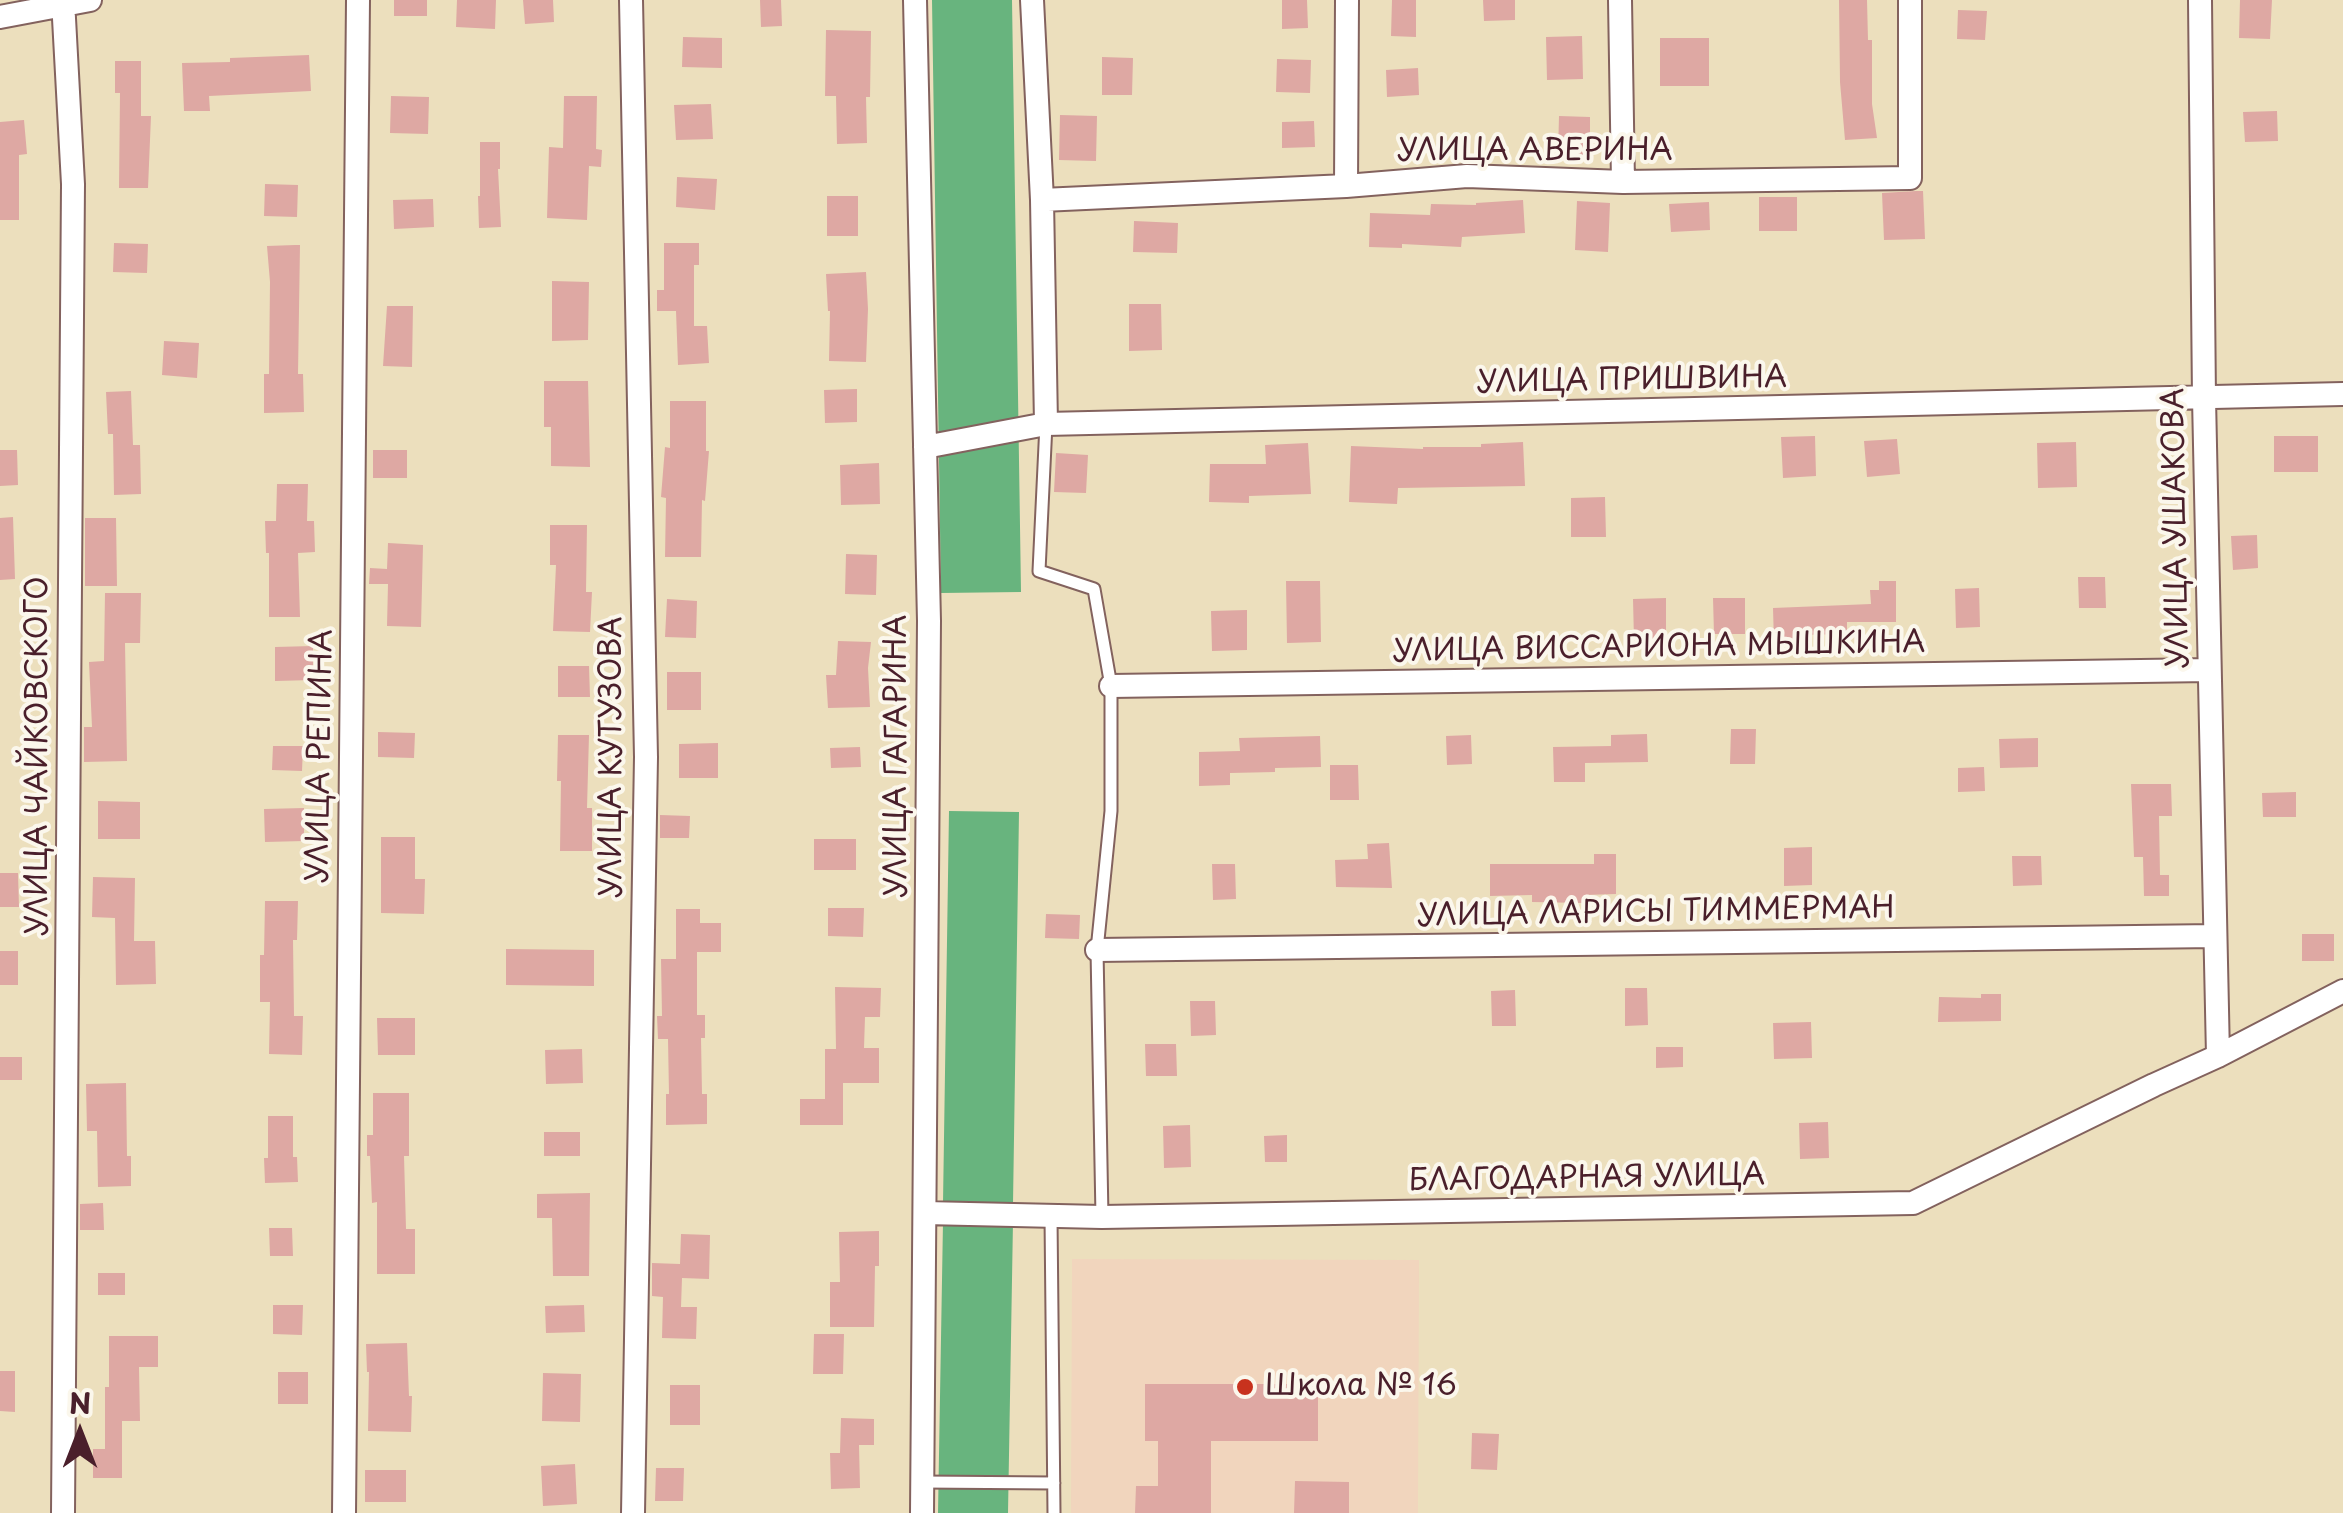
<!DOCTYPE html>
<html>
<head>
<meta charset="utf-8">
<style>
	body { margin:0 }
	#map { position:relative; width:2343px; height:1513px; overflow:hidden; background:#ecdfbd; font-family:"Playpen Sans",sans-serif }
	canvas { display:block }
	.north { position:absolute; left:30px; top:1383px; width:100px; height:100px; -webkit-text-stroke:8px #fbf7ec; paint-order:stroke; rotate:0deg; font-size:28px; font-weight:700; line-height:40px; text-align:center; color:#4a1f2b }
	.north::after { content:''; display:block; margin:auto; width:35px; height:45px; background:#4a1f2b; clip-path:polygon(50% 0,100% 100%,50% 72%,0 100%) }
</style>
</head>
<body>
<div id="map">
<canvas width="2343" height="1513"></canvas>
<div class="north">N</div>
</div>
<script>
const context = document.querySelector('canvas').getContext('2d');
context.lineJoin = 'round';
function fillPath(path, color) {
  context.fillStyle = color;
  context.fill(path, 'evenodd');
}
function toPath(rows) {
  const path = new Path2D();
  for (const r of rows) {
    path.moveTo(r[0], r[1]);
    for (let i = 2; i < r.length; i += 2) path.lineTo(r[i], r[i + 1]);
  }
  return path;
}
function trace(path, color, width, dash) {
  context.strokeStyle = color;
  context.lineWidth = width;
  context.lineCap = dash ? 'butt' : 'round';
  context.setLineDash(dash || []);
  context.stroke(path);
}
function label(font, color, halo, rows, align = 'center') {
  context.font = font + ' "Playpen Sans",sans-serif';
  context.lineWidth = 8;
  context.setLineDash([]);
  context.textBaseline = 'middle';
  context.strokeStyle = halo;
  context.fillStyle = color;
  for (const [text, x, y, turn = 0] of rows) {
    context.save();
    context.translate(x, y);
    context.rotate((+turn || 0) * Math.PI / 180);
    context.textAlign = isNaN(turn) ? turn : align;
    if (halo) context.strokeText(text, 0, 0);
    context.fillText(text, 0, 0);
    context.restore();
  }
}
fillPath(toPath([
	[1072,1259,1419,1260,1418,1513,1071,1513]
]), '#f1d5bd');
fillPath(toPath([
	[932,0,1012,0,1021,592,941,593],
	[949,811,1019,812,1013,1203,943,1203],
	[1013,1221,1008,1513,938,1513,943,1222]
]), '#68b47e');
fillPath(toPath([
	[394,0,427,0,427,16,394,16],
	[457,0,496,0,495,29,456,27],
	[523,0,553,0,554,22,525,24],
	[760,0,781,0,782,26,761,27],
	[1282,0,1307,0,1308,28,1282,29],
	[1392,0,1416,0,1416,37,1391,36],
	[1483,0,1515,0,1515,20,1484,21],
	[1839,0,1867,0,1868,40,1872,40,1872,104,1877,138,1845,140,1840,82],
	[2240,0,2272,0,2270,39,2239,38],
	[1958,10,1987,11,1985,40,1957,39],
	[826,30,871,31,870,97,866,97,867,143,837,144,836,96,825,96],
	[1582,36,1583,79,1547,80,1546,37],
	[683,37,722,38,722,68,682,67],
	[1660,38,1709,38,1709,86,1660,86],
	[309,55,311,91,209,96,210,111,184,111,182,63,230,62,230,58],
	[1102,57,1133,58,1132,95,1102,95],
	[1277,59,1311,60,1310,93,1276,92],
	[115,61,141,61,141,116,151,116,148,188,119,188,120,93,115,93],
	[1418,68,1419,95,1387,97,1386,70],
	[391,96,429,97,428,134,390,133],
	[564,96,597,96,596,149,602,150,601,167,589,166,587,220,547,218,549,147,563,148],
	[711,104,713,139,676,140,674,105],
	[2277,111,2278,141,2245,142,2243,112],
	[1060,115,1097,116,1096,161,1059,160],
	[1559,116,1590,117,1590,155,1558,155],
	[24,120,27,154,19,155,19,220,0,220,0,122],
	[1314,121,1315,147,1282,148,1282,122],
	[480,142,500,142,500,169,498,169,501,227,479,228,478,196,480,196],
	[677,177,717,179,715,210,676,207],
	[265,184,298,185,297,217,264,216],
	[1916,191,1923,191,1925,239,1884,240,1882,193],
	[827,196,858,196,858,236,827,236],
	[1759,197,1797,197,1797,231,1759,231],
	[433,199,434,227,394,229,393,200],
	[1523,200,1525,233,1462,237,1461,247,1402,244,1402,248,1369,247,1370,213,1430,215,1431,204,1476,205,1476,203],
	[1577,201,1610,203,1608,252,1575,250],
	[1709,202,1710,230,1671,232,1669,204],
	[1134,221,1178,223,1177,253,1133,252],
	[114,243,148,244,147,273,113,272],
	[664,243,699,243,699,265,694,265,694,326,707,326,709,363,678,365,676,311,657,311,657,290,664,290],
	[295,245,300,245,298,374,303,374,304,412,264,413,264,374,269,374,270,282,267,246],
	[866,272,868,309,866,362,829,361,830,311,828,311,826,274],
	[552,281,589,282,588,340,552,341],
	[1129,304,1161,304,1162,350,1129,351],
	[387,306,413,306,412,367,383,366],
	[164,341,199,343,197,378,162,375],
	[544,381,588,381,590,467,551,466,551,427,544,427],
	[857,389,857,422,825,423,824,390],
	[131,391,133,445,140,445,141,494,114,495,113,434,108,434,106,392],
	[670,401,706,401,706,451,709,451,705,501,702,500,701,557,665,557,666,498,661,497,665,447,670,448],
	[1815,436,1816,476,1783,478,1781,437],
	[2274,436,2318,436,2318,472,2274,472],
	[1897,439,1900,474,1867,477,1864,441],
	[1523,442,1525,486,1398,488,1397,504,1349,502,1351,446,1423,449,1423,447,1481,447,1481,444],
	[2076,442,2077,487,2038,488,2037,443],
	[1308,443,1311,494,1249,496,1249,503,1209,502,1210,464,1266,464,1265,445],
	[0,450,17,450,18,485,0,486],
	[373,450,407,450,407,478,373,478],
	[1056,453,1088,455,1086,493,1054,492],
	[879,463,880,504,841,505,840,465],
	[277,484,308,484,307,521,314,521,315,552,298,553,300,617,269,617,269,553,266,553,265,521,276,521],
	[1605,497,1606,537,1571,537,1571,498],
	[13,517,15,579,0,580,0,518],
	[85,518,116,518,117,586,85,586],
	[550,525,587,525,586,592,592,592,590,632,553,631,556,565,550,565],
	[2257,535,2258,568,2233,570,2231,536],
	[388,543,423,545,421,627,387,626,388,584,369,584,370,568,387,569],
	[846,554,877,555,876,595,845,594],
	[2078,577,2105,577,2106,608,2079,608],
	[1286,581,1320,581,1321,642,1287,643],
	[1879,581,1896,581,1896,622,1847,622,1847,634,1802,635,1802,643,1774,643,1773,608,1871,604,1870,590,1879,590],
	[1979,588,1980,627,1956,628,1955,589],
	[105,593,141,593,140,643,125,643,127,761,84,762,84,727,92,727,89,662,104,661],
	[1666,598,1666,640,1634,640,1633,599],
	[1713,598,1745,598,1745,634,1714,634],
	[667,599,697,601,696,638,665,637],
	[1247,610,1247,650,1212,651,1211,611],
	[838,641,871,642,868,668,870,707,828,708,826,675,836,675],
	[313,646,313,680,275,681,275,647],
	[558,666,589,666,590,697,558,697],
	[667,672,701,672,701,710,667,710],
	[1731,729,1756,729,1755,764,1730,764],
	[378,732,415,733,414,758,378,757],
	[1647,734,1648,762,1585,763,1585,782,1554,782,1553,747,1611,746,1611,735],
	[558,735,589,735,587,808,592,808,592,851,560,851,561,781,557,781],
	[1471,735,1472,764,1447,765,1446,736],
	[1320,736,1321,767,1275,768,1275,772,1230,773,1230,785,1199,786,1199,752,1240,751,1239,738],
	[2038,738,2038,767,2000,768,1999,739],
	[718,743,718,778,679,778,679,744],
	[273,746,303,746,302,771,272,770],
	[860,747,861,767,831,768,830,748],
	[1330,765,1358,765,1359,800,1330,800],
	[1984,767,1985,791,1958,792,1958,768],
	[2131,784,2171,784,2172,816,2159,816,2160,875,2169,875,2169,896,2144,896,2143,857,2134,857],
	[2296,792,2296,817,2263,817,2262,793],
	[98,801,140,802,140,839,98,839],
	[304,808,304,841,265,842,264,809],
	[660,815,690,816,689,838,660,838],
	[381,837,415,837,415,879,425,879,424,914,381,913],
	[814,839,856,839,856,870,814,870],
	[1389,843,1392,888,1336,887,1335,860,1368,859,1367,844],
	[1812,847,1812,885,1784,886,1784,848],
	[1594,854,1616,854,1616,894,1584,895,1584,903,1532,902,1532,895,1490,896,1490,864,1594,864],
	[2012,856,2041,856,2042,885,2013,886],
	[1212,864,1235,864,1236,899,1213,900],
	[0,873,18,873,19,907,0,907],
	[93,877,135,878,134,941,155,941,156,984,116,985,115,918,92,917],
	[265,901,298,901,297,940,293,940,294,1016,303,1016,302,1055,269,1054,270,1002,260,1002,260,955,264,955],
	[828,908,864,908,863,937,828,936],
	[676,909,700,909,700,923,721,923,721,952,697,952,697,1015,705,1015,705,1038,701,1038,702,1094,707,1094,707,1124,666,1125,666,1094,669,1094,668,1039,658,1039,657,1016,662,1016,661,959,676,959],
	[1046,914,1080,915,1079,939,1045,938],
	[2302,934,2334,934,2334,961,2302,961],
	[506,949,594,950,594,986,506,985],
	[0,951,18,951,18,985,0,985],
	[835,987,881,988,880,1017,865,1017,864,1048,879,1048,879,1083,843,1083,843,1125,800,1125,800,1099,825,1099,825,1049,836,1049],
	[1625,988,1647,988,1648,1025,1625,1026],
	[1515,990,1516,1026,1492,1026,1491,991],
	[1981,994,2001,994,2001,1021,1938,1022,1939,997,1981,998],
	[1190,1001,1215,1001,1216,1035,1191,1036],
	[377,1018,415,1018,415,1055,378,1055],
	[1811,1022,1812,1058,1774,1059,1773,1023],
	[1145,1044,1176,1044,1177,1076,1146,1076],
	[1656,1047,1683,1047,1683,1067,1656,1068],
	[582,1049,583,1083,546,1084,545,1050],
	[0,1057,22,1057,22,1080,0,1080],
	[126,1083,127,1156,131,1156,131,1186,98,1187,97,1131,87,1131,86,1084],
	[373,1093,409,1093,409,1156,404,1156,406,1229,415,1229,415,1274,377,1274,377,1202,372,1203,370,1156,367,1156,367,1135,373,1135],
	[268,1116,293,1116,293,1157,297,1157,298,1182,265,1183,264,1158,268,1158],
	[1828,1122,1829,1158,1800,1159,1799,1123],
	[1190,1125,1191,1167,1164,1168,1163,1126],
	[544,1132,580,1132,580,1156,544,1156],
	[1287,1135,1287,1162,1265,1162,1264,1136],
	[590,1193,589,1276,553,1276,552,1218,537,1218,537,1194],
	[103,1203,104,1230,80,1230,80,1204],
	[269,1228,292,1228,293,1256,270,1256],
	[879,1231,879,1266,875,1266,874,1327,830,1327,830,1282,840,1282,839,1232],
	[681,1234,710,1235,709,1279,682,1278,681,1307,697,1307,696,1339,662,1338,663,1297,652,1296,652,1263,680,1264],
	[98,1273,125,1273,125,1295,98,1295],
	[273,1305,303,1305,302,1335,273,1334],
	[584,1305,585,1332,546,1333,545,1306],
	[814,1334,844,1334,843,1374,813,1374],
	[109,1336,158,1336,158,1367,139,1367,140,1421,122,1421,122,1478,93,1478,93,1449,105,1449,105,1387,109,1387],
	[407,1343,409,1396,412,1396,411,1432,368,1431,369,1372,367,1372,366,1344],
	[0,1371,15,1371,15,1412,0,1411],
	[278,1372,308,1372,308,1404,278,1404],
	[543,1373,581,1374,580,1422,542,1421],
	[1145,1384,1318,1384,1318,1441,1211,1441,1211,1513,1135,1513,1136,1486,1158,1486,1158,1441,1145,1441],
	[670,1385,700,1385,700,1425,670,1425],
	[841,1418,874,1419,874,1445,859,1445,860,1488,831,1489,830,1453,840,1453],
	[1472,1433,1499,1434,1497,1470,1471,1469],
	[575,1464,577,1504,543,1506,541,1466],
	[656,1468,684,1468,683,1501,655,1501],
	[365,1470,406,1470,406,1502,365,1502],
	[1295,1481,1349,1482,1349,1513,1294,1513]
]), '#dea8a3');
const service = toPath([
	[1046,424,1039,571,1094,589,1111,686,1111,811,1097,950,1102,1217],
	[1051,1217,1054,1513],
	[922,1482,1054,1483]
]);
const minor = toPath([
	[63,0,73,184,63,1513],
	[631,0,646,757,633,1513],
	[915,0,929,621,922,1513],
	[1032,0,1042,200,1046,424],
	[1620,0,1623,182],
	[2200,0,2204,398,2218,1056],
	[0,17,90,0],
	[1346,186,1347,0],
	[1042,200,1346,186,1467,176,1623,182,1910,178,1910,0],
	[925,447,1046,424,2343,394],
	[1111,686,2209,670],
	[1097,950,2215,936],
	[925,1213,1102,1217,1913,1203,2154,1085,2218,1056,2343,991],
	[344,1513,358,0]
]);
trace(service, '#83625e', 15);
trace(minor, '#83625e', 26);
trace(service, '#fff', 11);
trace(minor, '#fff', 22);
for (const [x, y, r, color] of [
	[1245,1387,10,"#c8321e"]
]) {
  const dot = new Path2D();
  dot.arc(x, y, r, 0, 2 * Math.PI);
  context.fillStyle = color;
  context.fill(dot);
  trace(dot, '#fbf7ec', 4);
}
label('30px', '#4a1f2b', '#fbf7ec', [
	["УЛИЦА АВЕРИНА",1535,152],
	["УЛИЦА ПРИШВИНА",1632,381,-1],
	["УЛИЦА УШАКОВА",2177,528,-91],
	["УЛИЦА ВИССАРИОНА МЫШКИНА",1659,648,-1],
	["УЛИЦА ЧАЙКОВСКОГО",39,756,-90],
	["УЛИЦА РЕПИНА",321,756,-89],
	["УЛИЦА ГАГАРИНА",898,756,-90],
	["УЛИЦА КУТУЗОВА",613,757,-90],
	["УЛИЦА ЛАРИСЫ ТИММЕРМАН",1656,913,-1],
	["БЛАГОДАРНАЯ УЛИЦА",1587,1179,-1]
]);
label('30px', '#4a1f2b', '#fbf7ec', [
	["Школа № 16",1265,1387]
], 'left');
</script>
</body>
</html>
